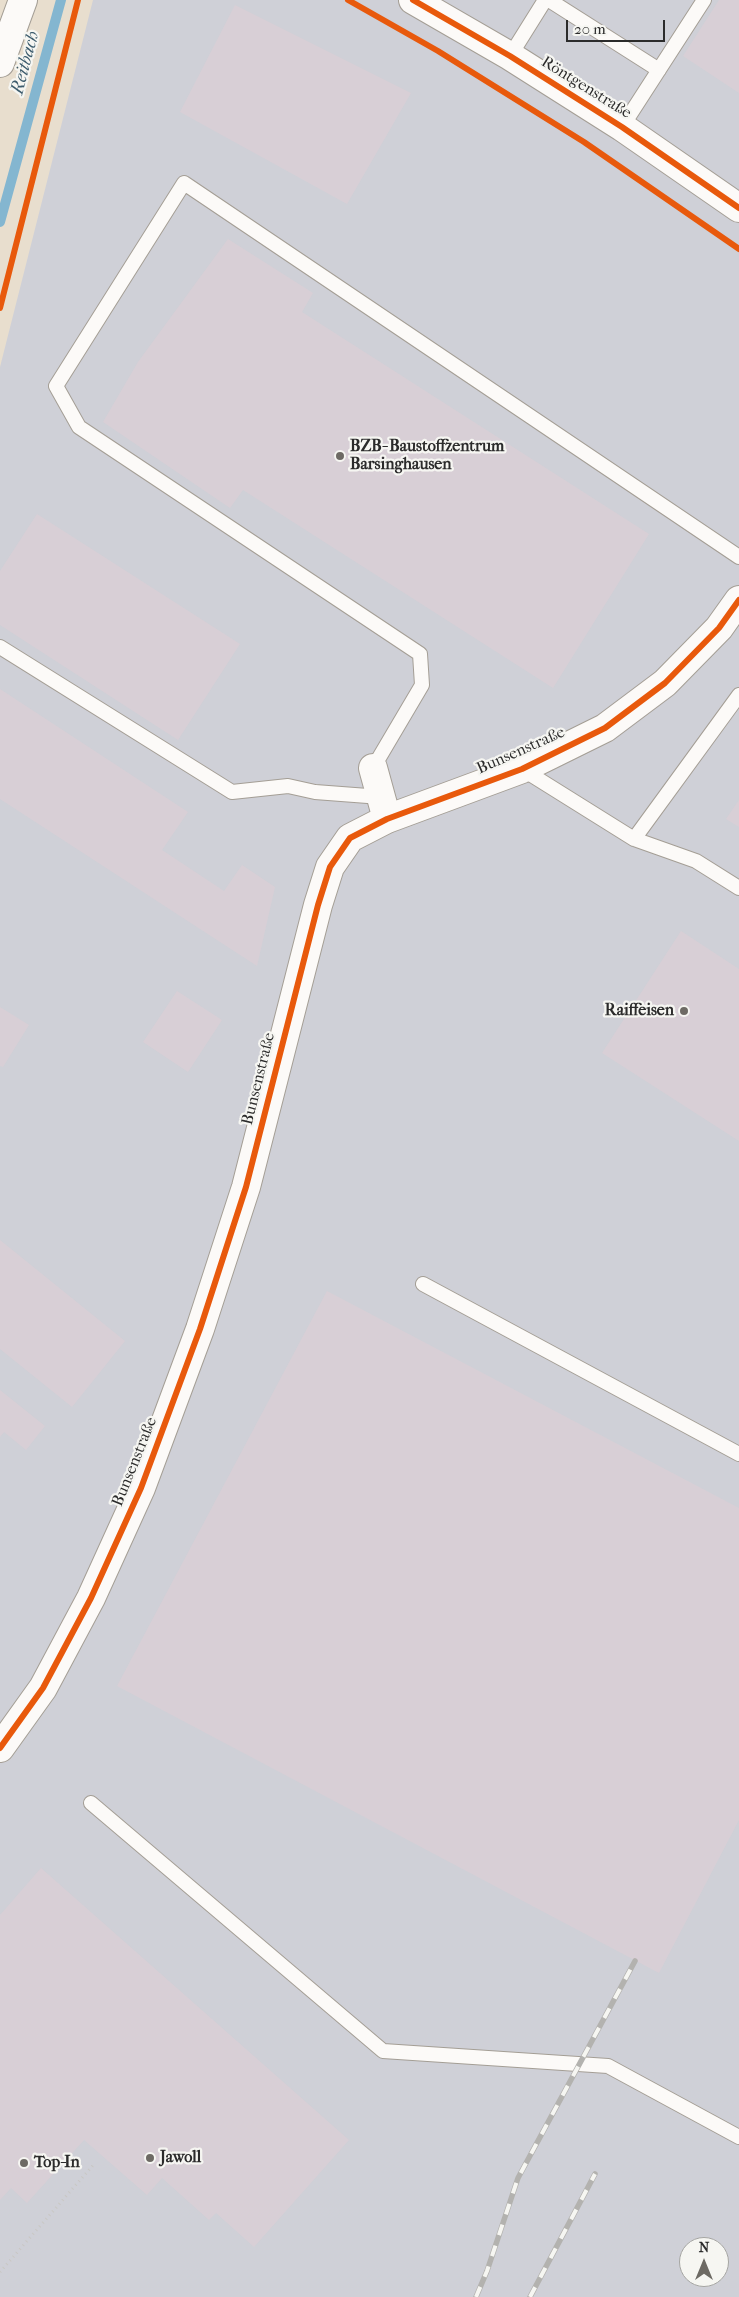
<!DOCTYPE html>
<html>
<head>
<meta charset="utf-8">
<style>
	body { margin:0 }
	#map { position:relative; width:739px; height:2297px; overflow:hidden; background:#e8dece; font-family:"IM FELL French Canon",serif }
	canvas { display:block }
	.north { position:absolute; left:679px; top:2237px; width:50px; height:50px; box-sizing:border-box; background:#f6f6f2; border:1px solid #a5a5a2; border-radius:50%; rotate:0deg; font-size:14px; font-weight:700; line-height:20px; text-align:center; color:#2b2b2b }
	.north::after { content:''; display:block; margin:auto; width:18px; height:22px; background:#6d6a64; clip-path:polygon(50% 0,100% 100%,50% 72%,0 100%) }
	.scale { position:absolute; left:566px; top:20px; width:99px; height:22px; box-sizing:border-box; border:2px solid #2b2b2b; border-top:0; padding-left:6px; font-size:15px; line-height:18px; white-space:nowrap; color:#2b2b2b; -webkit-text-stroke:4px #f6f6f2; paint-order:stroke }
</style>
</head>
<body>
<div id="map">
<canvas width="739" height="2297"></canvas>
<div class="north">N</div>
<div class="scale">20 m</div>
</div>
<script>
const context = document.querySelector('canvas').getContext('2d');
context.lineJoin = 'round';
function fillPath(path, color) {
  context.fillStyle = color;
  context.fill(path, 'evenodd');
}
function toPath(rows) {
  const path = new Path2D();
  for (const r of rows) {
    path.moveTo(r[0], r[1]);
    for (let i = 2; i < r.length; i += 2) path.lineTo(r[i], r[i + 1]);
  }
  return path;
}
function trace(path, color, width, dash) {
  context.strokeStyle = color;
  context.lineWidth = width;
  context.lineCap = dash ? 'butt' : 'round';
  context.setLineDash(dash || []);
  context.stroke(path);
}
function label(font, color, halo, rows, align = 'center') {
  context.font = font + ' "IM FELL French Canon",serif';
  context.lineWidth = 4.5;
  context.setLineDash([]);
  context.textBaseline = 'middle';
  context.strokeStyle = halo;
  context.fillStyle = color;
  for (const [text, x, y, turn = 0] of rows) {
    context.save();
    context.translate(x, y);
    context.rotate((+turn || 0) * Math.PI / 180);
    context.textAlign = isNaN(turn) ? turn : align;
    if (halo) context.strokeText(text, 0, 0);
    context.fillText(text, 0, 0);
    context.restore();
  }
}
fillPath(toPath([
	[93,0,739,0,739,2297,0,2297,0,367],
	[689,2247,719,2247,719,2277,689,2277]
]), '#cfd0d7');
trace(toPath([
	[0,222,61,0]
]), '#84b6d0', 10);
fillPath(toPath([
	[719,0,739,0,739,93,683,56],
	[235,5,411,93,347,204,180,112],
	[228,239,313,293,302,312,649,534,553,688,243,490,230,508,103,422,138,362],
	[37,514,240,644,178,740,0,625,0,571],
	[0,689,188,812,162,850,224,891,242,865,275,887,257,966,0,799],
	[739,800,739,827,726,819],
	[681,931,739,969,739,1141,602,1053],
	[177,991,222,1020,188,1072,143,1042],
	[0,1007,29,1025,3,1067,0,1066],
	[0,1240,125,1341,72,1407,0,1349],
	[327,1291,739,1508,739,1820,659,1973,117,1686],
	[0,1390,45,1426,26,1450,4,1432,0,1437],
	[41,1868,349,2140,254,2247,216,2213,209,2220,162,2178,147,2195,84,2140,27,2203,11,2188,0,2200,0,1915]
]), '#d8cfd6');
const service = toPath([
	[549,0,659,70],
	[510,56,545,0],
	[622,127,704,0],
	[0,647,232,792,288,786,315,792,381,797],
	[373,768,422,685,420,654,79,427,56,386,184,183,739,557],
	[522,769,634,839,696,861,739,888],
	[634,839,739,695],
	[423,1284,739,1454],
	[91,1803,383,2051,608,2066,739,2137]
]);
const minor = toPath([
	[373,768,387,819],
	[0,1748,43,1688,91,1598,141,1488,200,1329,246,1187,318,905,330,867,350,838,387,819,522,769,605,728,665,683,719,628,739,600]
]);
const tertiary = toPath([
	[0,63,23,0]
]);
const secondary = toPath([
	[413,0,510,56,622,127,739,208]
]);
trace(service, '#a49e95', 16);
trace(minor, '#a49e95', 30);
trace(tertiary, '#a49e95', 30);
trace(secondary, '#a49e95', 30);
trace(toPath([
	[0,2272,95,2163]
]), '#c9c7c4', 3, [1, 4]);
trace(service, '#fcfaf8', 14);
trace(minor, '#fcfaf8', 28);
trace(tertiary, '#fcfaf8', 28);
trace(secondary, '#fcfaf8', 28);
const rail = toPath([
	[476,2297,487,2271,518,2178,635,1961],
	[530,2297,595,2174]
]);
trace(rail, '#b3b2af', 5.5);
trace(rail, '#f6f6f2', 4, [11]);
trace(toPath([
	[348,0,438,51,584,142,739,249],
	[413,0,510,56,622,127,739,208],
	[0,308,78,0],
	[0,1748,43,1688,91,1598,141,1488,200,1329,246,1187,318,905,330,867,350,838,387,819,522,769,605,728,665,683,719,628,739,600]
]), '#e8590c', 6);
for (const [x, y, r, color] of [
	[340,456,5,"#6d6a64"],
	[684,1011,5,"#6d6a64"],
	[150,2158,5,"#6d6a64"],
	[24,2163,5,"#6d6a64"]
]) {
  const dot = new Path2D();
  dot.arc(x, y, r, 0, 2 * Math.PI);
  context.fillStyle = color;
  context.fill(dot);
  trace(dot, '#f6f6f2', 2);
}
label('16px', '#2b2b2b', '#f6f6f2', [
	["Röntgenstraße",586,88,32],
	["Bunsenstraße",521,751,-24],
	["Bunsenstraße",259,1079,-76],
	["Bunsenstraße",135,1462,-68]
]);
label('bold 16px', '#2b2b2b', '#f6f6f2', [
	["BZB- Baustoffzentrum",350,447],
	["Barsinghausen",350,465],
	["Raiffeisen",674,1011,"right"],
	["Jawoll",160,2158],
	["Top-In",34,2163]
], 'left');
label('italic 18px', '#3d5c6d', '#f6f6f2', [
	["Reitbach",26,63,-75]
]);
</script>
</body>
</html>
